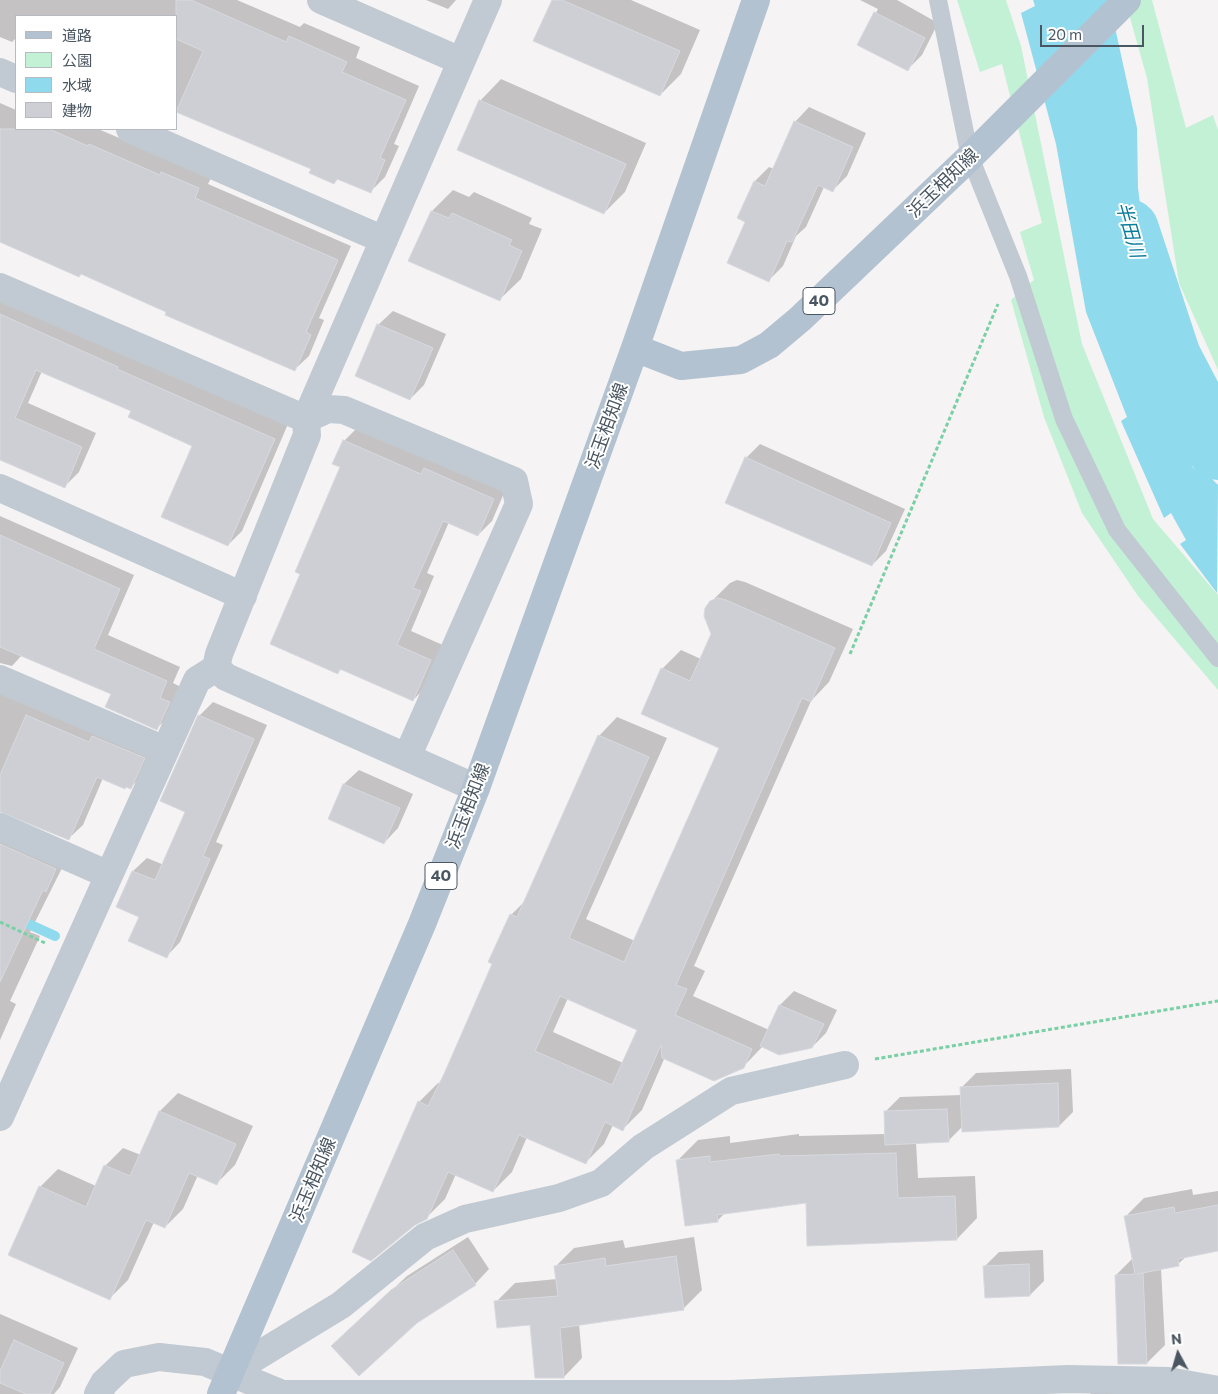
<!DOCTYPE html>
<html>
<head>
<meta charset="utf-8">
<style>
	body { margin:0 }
	#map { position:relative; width:1218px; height:1394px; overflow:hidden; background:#f5f3f3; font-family:Commissioner,"Noto Sans JP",sans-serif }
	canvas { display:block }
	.legend { position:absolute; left:15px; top:15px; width:162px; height:115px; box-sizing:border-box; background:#fff; border:1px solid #b7bbc0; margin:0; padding:6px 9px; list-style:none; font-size:15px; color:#4a5661 }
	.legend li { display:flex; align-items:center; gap:10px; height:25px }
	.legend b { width:25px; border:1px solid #b7bbc0 }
	.north { position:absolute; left:1153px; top:1329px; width:50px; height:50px; -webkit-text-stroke:4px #fff; paint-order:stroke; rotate:354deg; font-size:14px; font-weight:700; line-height:20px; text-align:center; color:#4a5661 }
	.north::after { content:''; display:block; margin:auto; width:18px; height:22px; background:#4a5661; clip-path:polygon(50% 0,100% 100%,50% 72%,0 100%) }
	.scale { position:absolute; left:1040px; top:25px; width:104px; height:22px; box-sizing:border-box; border:2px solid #4a5661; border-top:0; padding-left:6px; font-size:15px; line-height:18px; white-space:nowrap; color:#4a5661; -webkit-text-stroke:4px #fff; paint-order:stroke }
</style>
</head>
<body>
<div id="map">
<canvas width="1218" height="1394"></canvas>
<ul class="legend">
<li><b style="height:6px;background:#b3c2d1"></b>道路</li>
<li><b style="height:14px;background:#c3f1d5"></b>公園</li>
<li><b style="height:14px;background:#90daee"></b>水域</li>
<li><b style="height:14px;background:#cdcfd5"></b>建物</li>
</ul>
<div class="north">N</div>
<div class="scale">20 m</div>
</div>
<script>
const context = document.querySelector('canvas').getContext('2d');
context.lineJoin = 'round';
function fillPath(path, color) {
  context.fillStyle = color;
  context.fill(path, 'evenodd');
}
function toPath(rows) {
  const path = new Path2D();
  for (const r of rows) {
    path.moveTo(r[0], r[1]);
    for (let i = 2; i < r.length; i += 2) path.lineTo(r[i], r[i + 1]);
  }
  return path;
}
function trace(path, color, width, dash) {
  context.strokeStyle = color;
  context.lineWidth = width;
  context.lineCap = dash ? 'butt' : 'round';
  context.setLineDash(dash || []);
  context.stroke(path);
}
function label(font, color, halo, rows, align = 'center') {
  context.font = font + ' Commissioner,"Noto Sans JP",sans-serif';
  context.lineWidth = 4;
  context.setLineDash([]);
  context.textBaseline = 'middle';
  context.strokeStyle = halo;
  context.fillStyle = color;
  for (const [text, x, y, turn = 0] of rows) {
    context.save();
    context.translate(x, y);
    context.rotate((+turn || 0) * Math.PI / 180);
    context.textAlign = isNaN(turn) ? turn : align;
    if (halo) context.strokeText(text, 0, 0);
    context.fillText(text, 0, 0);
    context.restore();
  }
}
fillPath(toPath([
	[957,0,1006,0,1021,46,1082,344,1153,519,1218,595,1218,690,1138,596,1082,513,1044,417,1011,300,1034,280,1020,232,1042,223,1002,64,980,72],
	[1125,0,1152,0,1186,128,1213,115,1218,130,1218,370,1179,283,1147,78]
]), '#c3f1d5');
fillPath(toPath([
	[1033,0,1109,0,1137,128,1138,188,1143,227,1152,259,1159,359,1178,406,1184,438,1193,468,1210,477,1218,485,1217,593,1180,544,1186,540,1171,513,1164,518,1121,421,1127,417,1086,312,1056,144,1021,13,1035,6]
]), '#90daee');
fillPath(toPath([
	[0,0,237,0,300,27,304,23,360,47,356,58,419,86,394,144,399,146,385,177,370,192,339,178,334,183,312,168,176,111,176,16,16,16,16,38,12,42,0,37],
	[426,0,456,0,448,9],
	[553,0,631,0,700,30,681,74,660,95],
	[860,0,897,0,938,23,922,55,908,69,859,45,878,9],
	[501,79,646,143,625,192,604,213,480,101],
	[0,103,16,110,16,129,98,129,174,161,213,174,208,184,351,246,319,318,324,320,309,356,294,370,82,273,79,276,0,242],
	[809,107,866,133,847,176,833,190,824,187,806,227,796,236,783,266,769,280,746,221,739,218,755,181,769,167,774,169,795,122],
	[453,190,469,197,474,192,532,218,529,224,542,229,521,279,499,300,410,261,432,211],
	[0,299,288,424,242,531,228,545,194,445,132,411,42,371,28,403,96,433,79,472,65,486,0,453],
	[393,311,446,334,424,385,410,399,378,325],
	[358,427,508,484,492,521,478,535,449,522,427,573,434,576,411,631,445,646,427,686,413,700,342,669,338,672,302,573,341,467,344,441],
	[760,444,905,509,886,551,872,565,746,458],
	[0,516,134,575,108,635,180,667,173,683,183,688,171,714,157,728,112,694,22,655,12,666,0,663],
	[737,580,745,582,853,629,829,682,811,701,694,966,705,971,693,996,769,1030,780,1005,794,991,837,1010,826,1033,812,1047,763,1046,743,1067,665,1057,642,1110,623,1129,613,1125,604,1144,585,1163,527,1137,512,1172,493,1191,456,1174,445,1199,426,1218,419,1102,438,1083,440,1084,494,963,511,915,527,899,599,736,617,717,667,738,586,919,635,941,721,747,662,669,681,650,701,659,712,634,711,602,730,583],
	[568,998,638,1029,623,1063,553,1032],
	[0,671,158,744,145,773,131,787,103,778,83,825,68,839,0,811],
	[213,702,267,725,216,842,223,845,180,942,167,956,141,916,118,906,133,871,147,858,164,865,187,812,161,800,200,715],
	[359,770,413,794,398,828,384,843,329,819,344,784],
	[0,819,69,854,30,932,40,936,10,1001,16,1004,0,1040],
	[1071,1069,1073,1112,1059,1126,963,1126,948,1141,916,1142,918,1178,975,1176,977,1218,957,1239,807,1202,726,1212,718,1220,686,1225,677,1161,698,1140,730,1136,730,1143,799,1134,799,1136,886,1134,885,1112,900,1097,962,1095,962,1087,976,1073],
	[178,1093,253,1126,235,1165,217,1183,198,1175,183,1209,165,1227,154,1222,128,1280,110,1298,40,1187,58,1169,96,1186,105,1166,123,1148,141,1155,160,1111],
	[1192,1189,1193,1195,1218,1191,1218,1250,1187,1256,1178,1264,1161,1268,1165,1345,1146,1364,1116,1275,1134,1257,1126,1216,1144,1198],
	[468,1237,489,1269,475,1284,347,1332,407,1276],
	[694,1237,702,1290,683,1309,579,1324,582,1358,564,1377,531,1324,496,1302,515,1283,557,1279,555,1267,574,1248,623,1240,625,1248],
	[1043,1250,1044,1281,1030,1295,985,1266,999,1252],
	[0,1314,78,1348,60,1387,54,1394,0,1394],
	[1111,1374,1213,1394,1090,1394]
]), '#0003');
trace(toPath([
	[0,911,55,936]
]), '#90daee', 10);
trace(toPath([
	[1128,230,1170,357,1218,449]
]), '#90daee', 62);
const building = toPath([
	[176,0,191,0,286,42,289,36,347,62,342,72,406,100,380,158,385,160,371,193,337,179,334,184,309,173,311,169,176,112,203,51,176,39,176,0],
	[552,0,562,0,680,51,660,96,533,41,552,0],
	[874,12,925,38,908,71,857,45,874,12],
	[479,100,626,164,604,214,457,150,479,100],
	[794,121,853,147,833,192,818,185,792,242,787,241,769,282,727,263,745,222,737,218,754,181,765,186,794,121],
	[0,129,49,129,88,146,89,144,160,175,161,172,199,188,195,198,338,260,306,332,311,335,295,371,165,315,166,312,81,274,79,277,0,242,0,129],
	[431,211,449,218,452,213,512,240,509,245,522,251,500,301,408,261,431,211],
	[0,314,118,367,117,369,275,439,228,546,161,517,192,446,128,417,131,411,36,370,15,418,82,447,65,488,0,460,0,314],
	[377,324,433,348,410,400,355,376,377,324],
	[343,440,421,474,424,468,494,499,478,536,443,521,413,588,421,591,397,645,431,660,413,701,340,669,338,674,270,644,300,574,295,572,340,467,332,464,343,440],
	[745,457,891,523,872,566,725,503,745,457],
	[0,535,120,589,94,649,167,681,160,698,170,702,157,730,105,707,111,694,0,647,0,535],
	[718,598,726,600,835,648,811,702,802,698,676,985,687,989,675,1015,752,1049,744,1068,714,1081,662,1058,661,1045,623,1131,605,1122,586,1164,519,1135,493,1192,448,1172,427,1219,415,1225,371,1261,352,1252,418,1101,428,1106,444,1074,492,964,488,962,510,914,517,917,598,735,649,757,569,938,624,962,719,748,641,714,661,668,690,681,711,634,704,616,705,608,710,601,718,598],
	[560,996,637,1030,612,1085,535,1051,560,996],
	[26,715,89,742,92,736,145,758,131,789,126,787,125,789,97,777,69,840,0,812,0,775,26,715],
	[198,715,254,739,203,856,210,859,167,958,128,941,139,917,116,907,132,871,155,880,185,812,160,801,198,715],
	[343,784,400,808,384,844,328,819,343,784],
	[0,844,56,869,46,892,43,890,0,982,0,844],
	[779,1005,824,1024,812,1048,779,1055,760,1046,779,1005],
	[1058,1083,1059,1127,962,1132,960,1087,1058,1083],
	[947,1109,949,1142,885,1145,884,1111,947,1109],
	[159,1111,236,1144,217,1185,189,1173,165,1228,146,1220,110,1300,8,1255,39,1186,86,1207,104,1165,130,1176,159,1111],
	[896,1153,898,1198,955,1196,957,1240,807,1246,806,1203,717,1215,718,1222,685,1226,676,1160,710,1156,710,1162,779,1154,779,1156,896,1153],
	[1218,1205,1218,1251,1178,1259,1179,1266,1137,1274,1143,1273,1147,1364,1118,1364,1115,1275,1135,1274,1124,1216,1174,1207,1175,1213,1218,1205],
	[453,1250,476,1285,417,1323,359,1376,331,1346,391,1290,453,1250],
	[676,1256,684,1310,560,1328,564,1378,535,1378,530,1325,497,1328,494,1301,558,1296,554,1266,605,1258,606,1266,676,1256],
	[1029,1264,1030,1296,985,1298,983,1266,1029,1264],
	[14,1340,64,1363,50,1394,26,1394,0,1383,0,1371,14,1340]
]);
fillPath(building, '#cdcfd5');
trace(building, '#d7d9de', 1);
trace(toPath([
	[850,654,998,304],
	[0,922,45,943],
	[875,1059,1218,1001]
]), '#7ad0a6', 3, [4, 2.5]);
trace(toPath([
	[938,0,970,157,1018,276,1064,419,1117,530,1218,658]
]), '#c1cad2', 18);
trace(toPath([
	[321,0,461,61],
	[0,72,16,79],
	[130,129,384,240],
	[0,287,306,419,328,409,344,410,514,481,519,504,407,757],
	[0,488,243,596],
	[0,679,165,750],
	[476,788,226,677,216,668,219,654,307,435,306,419,488,0],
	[0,827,109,875],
	[0,1117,197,680,216,668],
	[231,1372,341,1305,425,1237,465,1219,559,1198,601,1183,643,1147,731,1091,845,1065],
	[98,1394,104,1383,124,1364,159,1357,205,1362,282,1394,732,1394,1068,1379,1168,1381,1218,1390]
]), '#c1cad2', 28);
trace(toPath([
	[635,348,681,366,741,360,769,345,800,319,970,157,1127,0],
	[221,1394,422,924,476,788,635,348,756,0]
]), '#b3c2d1', 28);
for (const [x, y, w] of [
	[819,301,32],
	[441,876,32]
]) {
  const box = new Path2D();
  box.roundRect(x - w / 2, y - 13.5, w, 27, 4);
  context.fillStyle = '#fff';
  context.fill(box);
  trace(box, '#4a5661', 1);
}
label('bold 16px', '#4a5661', null, [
	["40",819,301],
	["40",441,876]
]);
label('18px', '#4a5661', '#fff', [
	["浜玉相知線",943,183,-44],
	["浜玉相知線",607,426,-70],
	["浜玉相知線",468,806,-69],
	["浜玉相知線",313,1180,-67]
]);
label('italic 19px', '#0c7c9b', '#fff', [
	["半田川",1130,230,74]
]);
</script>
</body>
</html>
